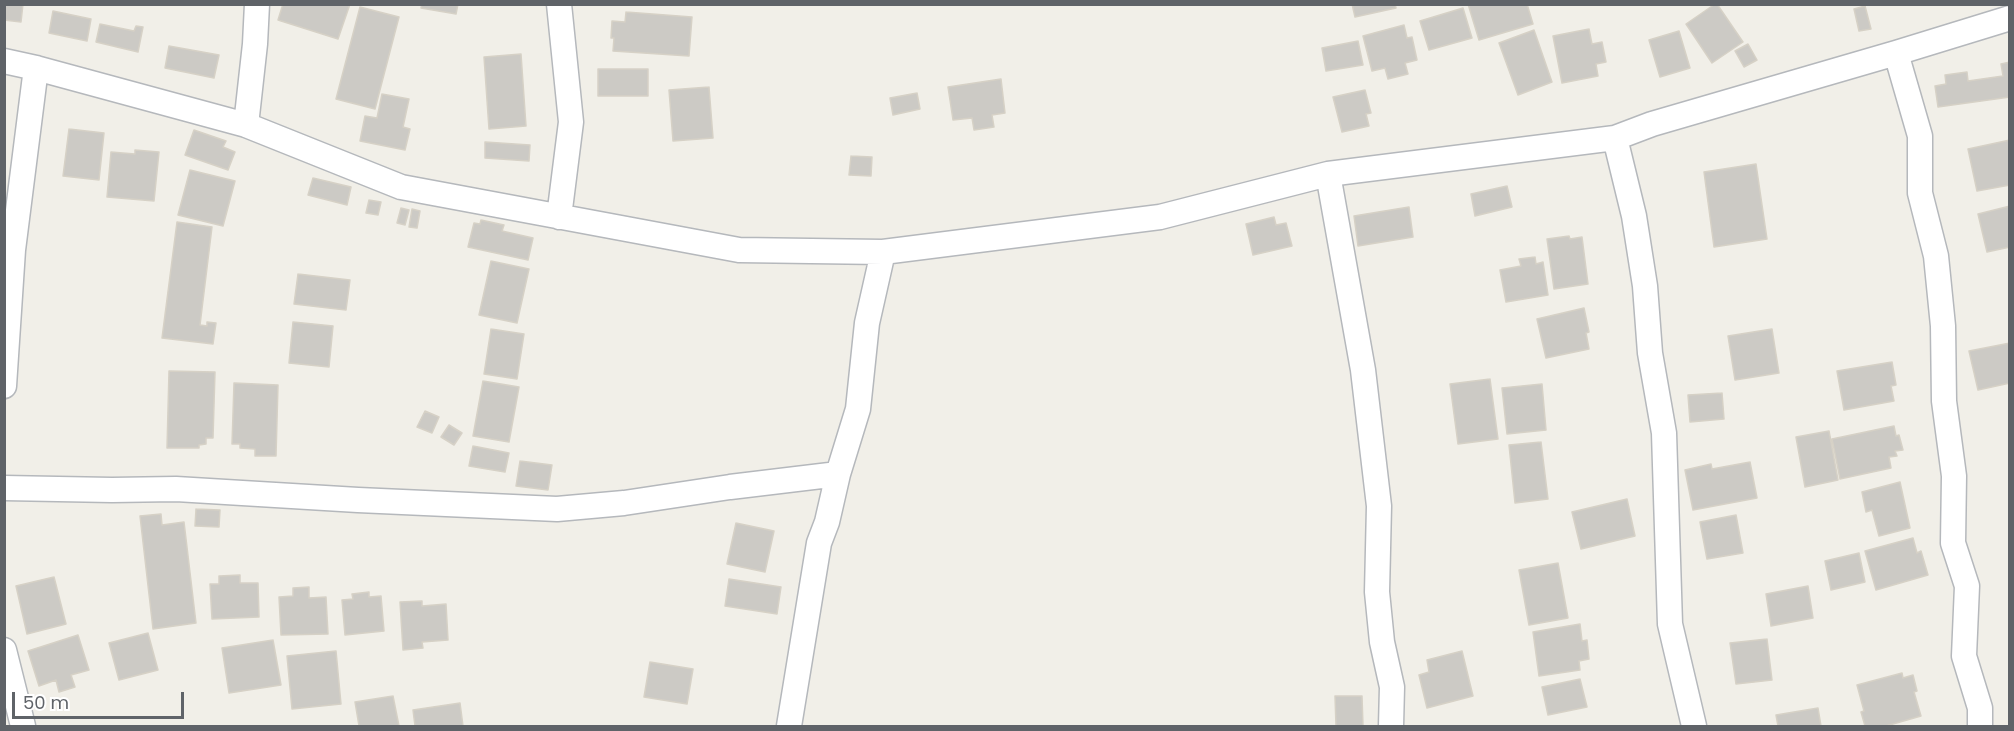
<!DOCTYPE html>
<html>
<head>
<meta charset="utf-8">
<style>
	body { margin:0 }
	#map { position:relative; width:2014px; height:731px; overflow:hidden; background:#f1efe8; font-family:Poppins,sans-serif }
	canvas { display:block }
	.frame { position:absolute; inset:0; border:6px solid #5f6368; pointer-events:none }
	.scale { position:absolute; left:12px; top:692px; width:172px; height:27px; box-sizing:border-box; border:3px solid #5f6368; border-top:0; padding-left:8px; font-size:18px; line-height:21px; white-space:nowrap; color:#5f6368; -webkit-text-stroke:4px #fff; paint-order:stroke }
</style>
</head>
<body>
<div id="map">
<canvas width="2014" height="731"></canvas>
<div class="frame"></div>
<div class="scale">50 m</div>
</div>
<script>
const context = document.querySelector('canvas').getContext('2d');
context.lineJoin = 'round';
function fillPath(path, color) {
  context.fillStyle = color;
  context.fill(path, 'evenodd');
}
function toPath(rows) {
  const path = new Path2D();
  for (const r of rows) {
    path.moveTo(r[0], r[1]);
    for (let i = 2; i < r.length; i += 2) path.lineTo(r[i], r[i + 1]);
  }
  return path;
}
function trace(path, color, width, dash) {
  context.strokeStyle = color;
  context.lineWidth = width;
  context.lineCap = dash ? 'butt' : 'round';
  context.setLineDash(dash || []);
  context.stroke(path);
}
const building = toPath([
	[4,4,23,4,21,22,4,20,4,4],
	[283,4,350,4,338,39,278,20,283,4],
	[422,4,458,4,456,14,421,8,422,4],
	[1352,4,1395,4,1396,8,1355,17,1352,4],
	[1468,4,1527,4,1533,24,1479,40,1468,4],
	[1715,4,1717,4,1743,42,1712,63,1686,24,1715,4],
	[1865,6,1871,29,1859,31,1854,9,1865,6],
	[360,7,399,17,375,109,336,99,360,7],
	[1463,8,1472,38,1429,50,1420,21,1463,8],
	[53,11,91,19,87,41,49,33,53,11],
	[626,12,692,17,689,56,613,51,614,38,611,38,612,21,625,22,626,12],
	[100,24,134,31,136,26,143,27,138,52,96,42,100,24],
	[1404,25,1407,38,1412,37,1417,60,1405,63,1408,74,1388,79,1385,68,1372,71,1363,36,1404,25],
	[1589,29,1592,44,1602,42,1606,62,1596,64,1598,76,1562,83,1553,36,1589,29],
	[1534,30,1552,82,1518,95,1499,43,1534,30],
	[1679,31,1690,68,1660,77,1649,40,1679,31],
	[1358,41,1363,65,1326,71,1322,48,1358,41],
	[1748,44,1757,60,1744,67,1735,51,1748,44],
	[169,46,219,55,214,78,165,68,169,46],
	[521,54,526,126,489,129,484,57,521,54],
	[2010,62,2010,97,1938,107,1935,86,1946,84,1945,75,1967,72,1968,81,2003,76,2001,64,2010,62],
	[598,69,648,69,648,96,598,96,598,69],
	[1001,79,1005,113,992,115,994,127,974,130,972,118,953,120,948,87,1001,79],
	[709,87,713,138,673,141,669,90,709,87],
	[1365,90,1371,113,1366,114,1369,126,1342,132,1333,97,1365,90],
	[917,93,920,109,893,115,890,98,917,93],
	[382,94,409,99,403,127,410,129,405,150,360,141,365,116,377,118,382,94],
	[69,129,104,133,99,180,63,176,69,129],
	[194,130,226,141,223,147,235,152,228,170,185,155,194,130],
	[2010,140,2010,185,1977,191,1968,149,2010,140],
	[485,142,530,145,529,161,485,158,485,142],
	[135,150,159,152,154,201,107,197,111,152,135,154,135,150],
	[851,156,872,157,871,176,849,175,851,156],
	[1756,164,1767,239,1714,247,1704,172,1756,164],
	[190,170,235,181,223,226,178,215,190,170],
	[313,178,351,187,347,205,308,195,313,178],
	[1507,186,1512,207,1475,216,1471,194,1507,186],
	[369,200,381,202,378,215,366,213,369,200],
	[2010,206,2010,247,1987,252,1978,214,2010,206],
	[1409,207,1413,237,1358,246,1354,216,1409,207],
	[401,208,409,210,405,225,397,223,401,208],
	[412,209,420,211,417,228,409,227,412,209],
	[1274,217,1276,225,1286,223,1292,246,1253,255,1246,224,1274,217],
	[481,220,504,225,502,231,533,238,528,260,468,247,474,223,480,224,481,220],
	[177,222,212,227,200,325,207,326,207,322,216,323,213,344,162,338,177,222],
	[1569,236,1570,239,1582,237,1588,284,1554,289,1547,239,1569,236],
	[1535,257,1536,264,1543,262,1548,295,1506,302,1500,270,1521,266,1519,259,1535,257],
	[491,261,529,269,517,323,479,315,491,261],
	[298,274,350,280,346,310,294,304,298,274],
	[1584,308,1589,332,1586,333,1589,349,1546,358,1537,319,1584,308],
	[293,322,333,326,329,367,289,363,293,322],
	[491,329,524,334,517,379,484,374,491,329],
	[1772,329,1779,373,1735,380,1728,336,1772,329],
	[2010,343,2010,383,1978,390,1969,351,2010,343],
	[1892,362,1896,385,1891,386,1894,401,1844,410,1837,371,1892,362],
	[169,371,215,372,213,438,206,438,206,444,199,445,199,448,167,448,169,371],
	[1490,379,1498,439,1458,444,1450,384,1490,379],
	[483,381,519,387,509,442,473,436,483,381],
	[234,383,278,385,276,456,255,456,255,449,240,448,240,444,232,444,234,383],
	[1542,384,1546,430,1507,434,1502,388,1542,384],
	[1722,393,1724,419,1690,422,1688,395,1722,393],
	[425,411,439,417,432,433,417,427,425,411],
	[449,425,462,433,454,445,441,437,449,425],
	[1894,426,1896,436,1899,435,1903,450,1895,451,1897,456,1889,457,1891,468,1840,479,1832,439,1894,426],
	[1829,431,1838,480,1805,487,1796,437,1829,431],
	[1541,442,1548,499,1515,503,1509,445,1541,442],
	[473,446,509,453,505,472,469,466,473,446],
	[520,461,552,465,548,490,516,486,520,461],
	[1750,462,1757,498,1693,510,1685,470,1711,464,1712,469,1750,462],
	[1900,482,1910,528,1879,536,1872,510,1866,512,1862,492,1900,482],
	[1627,499,1635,536,1581,549,1572,512,1627,499],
	[196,509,220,510,219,527,195,526,196,509],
	[161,514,162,525,184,522,196,623,153,629,140,516,161,514],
	[1736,515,1743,553,1707,559,1700,522,1736,515],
	[736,523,774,531,765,572,727,564,736,523],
	[1913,538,1917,553,1921,551,1928,575,1876,590,1865,551,1913,538],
	[1859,553,1865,582,1831,590,1825,561,1859,553],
	[1558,563,1568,618,1529,625,1519,570,1558,563],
	[240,575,240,583,258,583,259,617,212,619,210,584,219,584,219,576,240,575],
	[54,577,66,624,27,634,16,586,54,577],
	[729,579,781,587,777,614,725,606,729,579],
	[1808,586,1813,618,1771,626,1766,594,1808,586],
	[309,587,309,598,326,597,328,634,281,635,279,597,293,596,293,588,309,587],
	[369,592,369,597,381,596,384,631,345,635,342,600,353,599,352,594,369,592],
	[422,601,422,606,446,604,448,640,422,642,423,648,403,650,400,602,422,601],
	[1580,624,1582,641,1587,640,1589,659,1579,661,1580,670,1539,676,1533,632,1580,624],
	[148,633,158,670,119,680,109,643,148,633],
	[78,635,89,670,71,675,75,687,59,692,56,680,39,686,28,651,78,635],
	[1767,639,1772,680,1736,684,1730,643,1767,639],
	[273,640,281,685,229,693,222,648,273,640],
	[336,651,341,704,292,709,287,656,336,651],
	[1462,651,1473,696,1427,708,1419,675,1429,672,1427,660,1462,651],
	[650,662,693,669,687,704,644,697,650,662],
	[1902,673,1903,678,1913,675,1917,691,1914,692,1921,716,1886,726,1865,726,1861,712,1864,711,1857,685,1902,673],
	[1580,679,1587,707,1548,715,1542,687,1580,679],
	[393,696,399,726,359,726,355,702,393,696],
	[1335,696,1362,696,1363,726,1336,726,1335,696],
	[460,703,463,726,415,726,413,710,460,703],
	[1818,708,1821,726,1778,726,1776,715,1818,708]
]);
fillPath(building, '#cccac5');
trace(building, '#d6d1c6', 1.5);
const street = toPath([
	[1896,53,1920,136,1920,193,1936,256,1943,326,1944,401,1954,476,1953,543,1967,586,1964,656,1980,708,1980,726],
	[4,61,36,68,246,125,401,187,739,250,883,252,1160,217,1328,174,1615,138,1652,124,1896,53,2010,18],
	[246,125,255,44,257,4],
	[1615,138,1634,216,1645,286,1650,353,1664,433,1670,624,1694,726],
	[1328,174,1363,370,1379,506,1377,592,1382,642,1392,687,1391,726],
	[559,217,571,122,559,4],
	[4,386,13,250,36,68],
	[4,488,112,490,176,489,358,500,557,509,624,503,730,487,838,474],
	[4,650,23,726],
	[789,726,819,543,827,522,838,474,858,409,867,323,883,252]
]);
trace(street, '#b5b8bc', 27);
trace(street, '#fff', 24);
</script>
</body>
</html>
